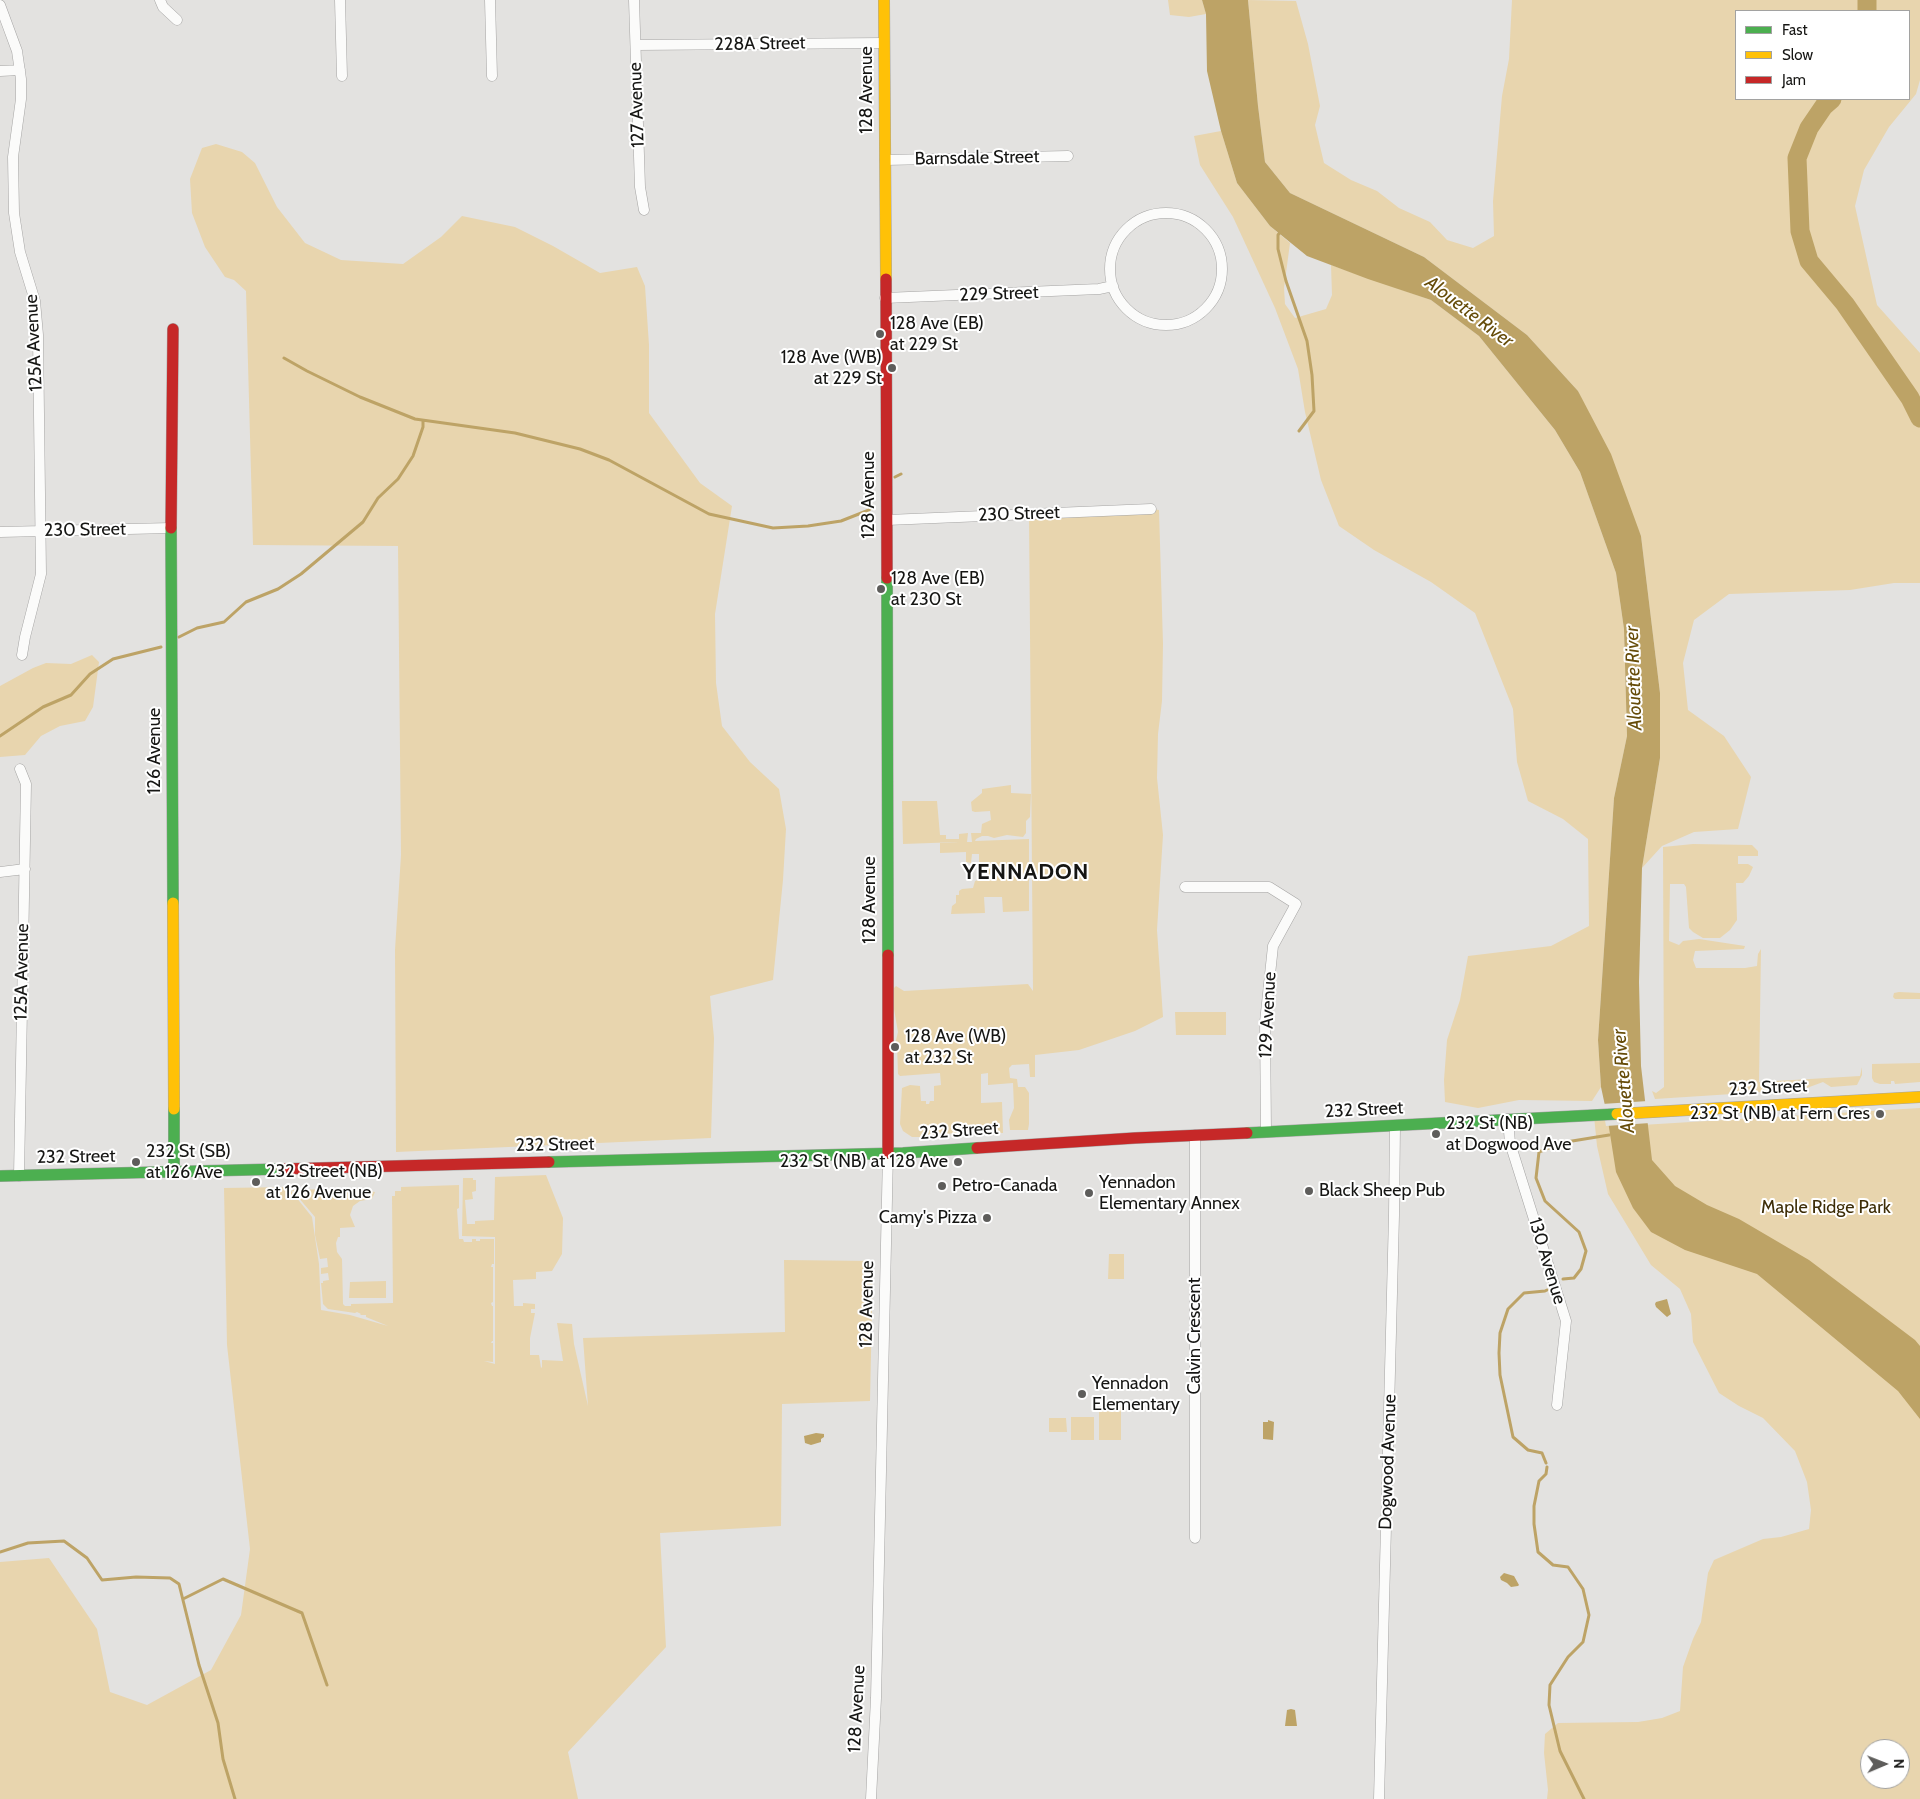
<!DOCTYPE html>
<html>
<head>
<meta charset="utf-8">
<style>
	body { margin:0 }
	#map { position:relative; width:1920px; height:1799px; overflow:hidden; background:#e3e2e0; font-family:Cabin,sans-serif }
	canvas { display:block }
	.legend { position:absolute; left:1735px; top:10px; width:175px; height:90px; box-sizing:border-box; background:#fff; border:1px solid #a2a2a1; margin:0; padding:6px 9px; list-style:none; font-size:15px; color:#161614 }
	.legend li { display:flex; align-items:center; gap:10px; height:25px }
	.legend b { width:25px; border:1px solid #a2a2a1 }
	.north { position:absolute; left:1860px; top:1739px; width:50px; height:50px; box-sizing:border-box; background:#fff; border:1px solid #a2a2a1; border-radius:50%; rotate:89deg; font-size:14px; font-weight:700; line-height:20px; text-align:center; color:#161614 }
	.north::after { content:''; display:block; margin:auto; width:18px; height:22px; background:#5e5d5b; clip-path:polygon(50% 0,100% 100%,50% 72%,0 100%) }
</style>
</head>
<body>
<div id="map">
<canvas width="1920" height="1799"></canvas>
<ul class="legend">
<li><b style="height:6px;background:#4caf50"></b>Fast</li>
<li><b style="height:6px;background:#ffc107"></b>Slow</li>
<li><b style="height:6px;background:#c62828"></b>Jam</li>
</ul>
<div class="north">N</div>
</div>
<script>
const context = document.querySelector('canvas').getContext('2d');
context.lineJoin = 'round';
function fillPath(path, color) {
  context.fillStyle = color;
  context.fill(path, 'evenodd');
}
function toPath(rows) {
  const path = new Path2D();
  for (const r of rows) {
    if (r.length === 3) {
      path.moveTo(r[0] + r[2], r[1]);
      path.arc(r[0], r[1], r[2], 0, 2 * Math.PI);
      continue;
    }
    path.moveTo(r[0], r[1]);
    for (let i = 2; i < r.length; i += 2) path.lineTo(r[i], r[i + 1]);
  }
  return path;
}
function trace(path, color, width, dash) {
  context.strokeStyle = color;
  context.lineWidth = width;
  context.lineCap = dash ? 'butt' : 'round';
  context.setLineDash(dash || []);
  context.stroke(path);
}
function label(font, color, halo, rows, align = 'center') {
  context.font = font + ' Cabin,sans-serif';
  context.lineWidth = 4;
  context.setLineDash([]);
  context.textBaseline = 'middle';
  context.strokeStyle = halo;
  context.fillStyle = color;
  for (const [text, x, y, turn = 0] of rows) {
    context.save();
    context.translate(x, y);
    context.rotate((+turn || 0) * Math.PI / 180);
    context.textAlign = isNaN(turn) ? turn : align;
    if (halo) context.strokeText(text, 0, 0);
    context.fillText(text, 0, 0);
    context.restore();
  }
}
fillPath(toPath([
	[1168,0,1202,0,1206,14,1189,17,1170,15],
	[1248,0,1296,1,1308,44,1320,106,1315,125,1324,163,1351,180,1377,191,1399,208,1430,222,1447,240,1473,248,1494,236,1493,201,1502,96,1509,59,1512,0,1920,0,1920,80,1916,94,1889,127,1864,170,1855,206,1877,305,1920,353,1920,583,1894,583,1850,590,1729,594,1694,620,1683,663,1688,710,1724,736,1751,777,1738,829,1694,832,1662,846,1642,868,1660,758,1660,693,1641,536,1578,391,1527,335,1424,257,1290,193,1265,162,1258,106],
	[1736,11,1909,11,1909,99,1736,99],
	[1221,131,1237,183,1270,226,1290,243,1284,288,1285,304,1295,318,1326,309,1332,295,1331,265,1431,300,1479,336,1555,430,1580,472,1616,573,1624,629,1627,736,1614,798,1598,1040,1601,1087,1592,1101,1519,1100,1478,1108,1445,1102,1444,1080,1447,1040,1460,1000,1468,956,1551,946,1589,926,1588,839,1563,819,1528,801,1517,762,1513,709,1475,613,1431,582,1374,550,1339,526,1321,480,1305,412,1298,369,1275,308,1233,217,1200,165,1194,136],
	[216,144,242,152,255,163,277,207,305,243,341,260,403,264,441,237,462,216,515,227,553,246,600,273,637,267,645,286,649,345,649,413,700,483,732,506,715,614,716,683,722,726,750,762,779,789,786,829,783,880,773,980,710,996,714,1038,711,1138,396,1152,395,950,401,855,398,546,253,545,246,291,234,280,225,277,205,247,192,213,190,179,202,148],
	[1151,509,1159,510,1163,644,1162,701,1158,734,1157,778,1163,835,1157,930,1163,1017,1135,1031,1079,1050,1035,1055,1035,1077,1030,1077,1029,1064,1012,1065,1009,1068,1010,1078,1017,1079,1018,1087,1025,1087,1029,1093,1029,1124,1028,1130,1010,1130,1009,1120,1014,1108,1013,1083,988,1085,988,1073,981,1074,981,1103,1002,1102,1003,1133,955,1133,921,1137,912,1137,903,1131,900,1124,902,1088,910,1085,920,1086,921,1101,926,1101,926,1104,929,1104,930,1101,934,1101,934,1086,941,1085,940,1073,900,1076,898,1074,897,1044,895,1044,898,1032,894,1009,894,988,896,986,904,991,1028,984,1033,991,1029,514],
	[92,655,99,662,93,707,85,721,60,726,41,736,25,755,0,757,0,686,33,668,46,663,71,664],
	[1011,785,1011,793,1031,794,1030,817,1026,821,1026,833,1023,837,1007,835,994,838,988,836,982,836,976,839,975,841,1029,839,1029,911,1003,912,1002,897,984,897,985,913,951,914,952,906,956,903,956,895,959,895,959,891,962,889,973,888,975,881,982,879,982,863,979,863,979,854,972,854,971,863,966,862,966,852,940,853,940,843,959,842,903,844,902,801,937,801,940,835,946,835,946,839,959,839,959,834,968,833,967,842,972,842,971,833,981,833,982,824,991,820,990,811,975,812,972,811,971,802,982,793,982,789],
	[1693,844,1752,845,1758,851,1758,856,1738,856,1738,864,1748,864,1753,867,1749,876,1743,883,1736,883,1737,920,1730,930,1720,938,1703,938,1693,932,1689,928,1686,887,1684,884,1670,884,1669,941,1679,945,1683,941,1699,939,1745,946,1744,949,1695,951,1693,960,1696,968,1745,968,1757,966,1758,954,1761,949,1759,1082,1860,1076,1862,1067,1862,1075,1857,1085,1831,1087,1823,1082,1804,1089,1794,1090,1655,1099,1652,1091,1656,1093,1664,1087,1663,847],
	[1899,992,1920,993,1920,999,1895,999,1893,997,1894,993],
	[1175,1012,1226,1012,1226,1035,1176,1035],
	[1920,1063,1920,1082,1895,1084,1894,1081,1891,1081,1891,1084,1880,1084,1874,1082,1872,1078,1872,1064],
	[1920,1108,1920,1799,1547,1799,1548,1790,1544,1753,1545,1734,1558,1723,1638,1722,1662,1718,1680,1711,1683,1667,1693,1639,1701,1622,1708,1573,1714,1560,1763,1539,1781,1537,1809,1529,1811,1510,1807,1482,1795,1451,1763,1418,1739,1406,1719,1393,1693,1342,1691,1314,1680,1289,1651,1265,1608,1194,1597,1146,1594,1116,1607,1116,1609,1127],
	[1870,1749,1900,1749,1900,1779,1870,1779],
	[546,1175,563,1218,562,1254,552,1271,536,1272,536,1279,513,1280,514,1306,523,1306,523,1303,535,1304,535,1309,531,1309,531,1313,535,1313,530,1338,530,1355,539,1355,541,1368,542,1367,542,1360,563,1361,557,1323,572,1324,574,1344,588,1406,583,1338,785,1332,784,1260,873,1261,870,1401,782,1404,781,1526,660,1533,666,1647,568,1752,578,1799,0,1799,0,1562,49,1558,97,1629,110,1692,147,1705,211,1670,241,1615,250,1549,227,1345,224,1188,288,1187,312,1217,319,1264,321,1310,350,1315,388,1326,366,1317,366,1315,360,1315,361,1314,357,1312,355,1313,328,1309,323,1304,321,1283,323,1283,323,1281,329,1280,328,1273,321,1274,321,1268,328,1267,327,1258,320,1259,315,1235,315,1217,292,1190,332,1189,332,1192,337,1192,337,1189,362,1188,362,1189,367,1189,368,1191,375,1192,372,1199,360,1201,353,1206,350,1215,355,1227,340,1228,340,1237,338,1237,336,1243,337,1252,342,1259,343,1304,345,1306,351,1306,351,1304,393,1303,392,1196,395,1196,395,1191,401,1191,401,1187,459,1185,459,1208,457,1209,459,1239,463,1239,464,1242,472,1242,472,1239,476,1239,476,1241,480,1241,480,1239,494,1239,494,1264,492,1264,491,1267,493,1267,493,1302,491,1303,492,1306,493,1306,493,1341,492,1341,491,1343,493,1343,493,1362,484,1361,495,1364,495,1237,462,1236,463,1178,473,1178,473,1180,476,1180,476,1191,472,1192,473,1199,465,1200,467,1224,475,1224,475,1221,494,1220,495,1177],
	[1109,1254,1124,1254,1124,1279,1108,1279],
	[386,1281,386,1298,349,1298,350,1282],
	[1099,1407,1121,1407,1121,1440,1099,1440],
	[1071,1417,1094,1417,1094,1440,1071,1440],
	[1049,1418,1066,1418,1067,1432,1049,1432]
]), '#e8d5ae');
fillPath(toPath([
	[1202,0,1248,0,1258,106,1265,162,1290,193,1424,257,1527,335,1578,391,1611,454,1641,536,1660,693,1660,758,1642,868,1639,982,1641,1066,1652,1160,1675,1186,1707,1205,1739,1219,1809,1260,1915,1340,1920,1346,1920,1419,1898,1391,1757,1274,1685,1250,1651,1232,1633,1208,1616,1172,1607,1115,1601,1087,1598,1040,1614,798,1627,736,1624,629,1616,573,1580,472,1555,430,1479,336,1431,300,1368,279,1307,256,1270,226,1237,183,1221,131,1207,71,1206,14],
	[1667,1299,1671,1314,1667,1317,1656,1307,1655,1304,1656,1302],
	[1268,1420,1274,1422,1273,1440,1263,1439,1263,1422,1268,1422],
	[816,1433,824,1434,824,1437,821,1439,821,1442,811,1445,805,1443,804,1436],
	[1504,1573,1514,1576,1519,1585,1518,1586,1511,1587,1507,1583,1501,1580,1500,1577],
	[1291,1709,1295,1710,1297,1726,1285,1726,1287,1710]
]), '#bda366');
fillPath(toPath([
	[1648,1101,1650,1123,1606,1126,1602,1104]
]), '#e3e2e0');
trace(toPath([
	[1281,231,1278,235,1278,249,1286,281,1307,341,1312,375,1314,411,1299,431],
	[284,358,307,371,360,397,415,419,515,433,580,449,609,460,709,514,773,528,808,526,841,521,869,510,872,506],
	[895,477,901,474],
	[179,637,197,628,224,622,246,602,278,589,301,574,363,522,378,498,398,479,413,456,423,427,423,421],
	[0,736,43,707,71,695,90,674,113,659,161,647],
	[1563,1279,1574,1278,1581,1269,1586,1251,1579,1232,1545,1201,1536,1178,1539,1152,1560,1143,1609,1135],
	[1546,1463,1542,1453,1528,1450,1513,1437,1500,1375,1499,1353,1500,1333,1508,1309,1524,1293,1545,1291,1547,1290],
	[1547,1467,1546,1474,1539,1481,1534,1506,1534,1524,1538,1552,1553,1565,1568,1567,1583,1589,1589,1615,1583,1642,1568,1657,1550,1685,1549,1705,1560,1751,1584,1799],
	[0,1552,28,1543,64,1541,87,1558,102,1580,136,1577,170,1578,179,1584,199,1665,218,1723,223,1759,235,1799],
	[183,1599,223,1579,302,1613,327,1685]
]), '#bda366', 3);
trace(toPath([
	[1867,0,1867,11],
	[1832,99,1824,106,1809,128,1797,158,1800,231,1809,261,1845,304,1910,398,1920,418]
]), '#bda366', 19);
const street = toPath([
	[160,0,163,7,177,20],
	[340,0,342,76],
	[490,0,492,76],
	[634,0,640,187,644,210],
	[0,5,17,51,21,79,21,99,13,157,14,213,20,252,35,301,38,335,41,574,25,637,22,655],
	[636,45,884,43],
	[0,71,20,70],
	[885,160,1068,156],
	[1166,269,56],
	[885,298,1099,289,1113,286],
	[887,520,1151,509],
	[0,532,171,528],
	[0,872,25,869],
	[1185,887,1269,887,1296,904,1273,946,1265,1022,1266,1132],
	[1508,1119,1510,1143,1566,1321,1557,1405],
	[1195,1135,1195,1538],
	[19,1176,26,784,20,769],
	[871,1799,876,1698,888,1153],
	[1379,1799,1394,1215,1395,1126]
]);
const fast = toPath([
	[171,528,173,903],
	[887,578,888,955],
	[174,1109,174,1173],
	[1247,1133,1617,1114],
	[549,1162,903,1153,977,1148],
	[0,1176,282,1169]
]);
const slow = toPath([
	[884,0,886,279],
	[173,903,174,1109],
	[1617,1114,1920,1097]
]);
const jam = toPath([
	[886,279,887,578],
	[171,528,173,329],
	[888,955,888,1153],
	[977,1148,1135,1138,1247,1133],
	[282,1169,549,1162]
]);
trace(street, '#a5a4a3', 11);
trace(fast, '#a5a4a3', 12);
trace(slow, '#a5a4a3', 12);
trace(jam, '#a5a4a3', 12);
trace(street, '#fbfbfa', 10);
trace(fast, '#4caf50', 11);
trace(slow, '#ffc107', 11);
trace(jam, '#c62828', 11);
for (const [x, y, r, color] of [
	[880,334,5,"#5e5d5b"],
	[892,368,5,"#5e5d5b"],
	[881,589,5,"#5e5d5b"],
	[895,1047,5,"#5e5d5b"],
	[1880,1114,5,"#5e5d5b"],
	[1436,1134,5,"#5e5d5b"],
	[136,1162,5,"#5e5d5b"],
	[958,1162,5,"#5e5d5b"],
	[256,1182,5,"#5e5d5b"],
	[942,1186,5,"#5e5d5b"],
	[1309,1191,5,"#5e5d5b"],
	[1089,1193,5,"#5e5d5b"],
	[987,1218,5,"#5e5d5b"],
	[1082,1394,5,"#5e5d5b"]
]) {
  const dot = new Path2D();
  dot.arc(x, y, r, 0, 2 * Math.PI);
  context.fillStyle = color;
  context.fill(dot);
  trace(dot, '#fff', 2);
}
label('18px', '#161614', '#fff', [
	["228A Street",760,44,-1],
	["128 Avenue",867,90,-90],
	["127 Avenue",637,105,-92],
	["Barnsdale Street",977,158,-1],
	["229 Street",999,294,-2],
	["125A Avenue",34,343,-93],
	["128 Avenue",869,495,-90],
	["230 Street",1019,514,-2],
	["230 Street",85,530,-1],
	["126 Avenue",155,751,-90],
	["128 Avenue",870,900,-90],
	["125A Avenue",22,972,-89],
	["129 Avenue",1268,1015,-87],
	["232 Street",1768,1088,-3],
	["232 Street",1364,1110,-3],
	["232 Street",959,1131,-4],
	["232 Street",555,1145,-1],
	["232 Street",76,1157,-1],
	["130 Avenue",1547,1261,73],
	["128 Avenue",867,1304,-89],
	["Calvin Crescent",1195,1336,-90],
	["Dogwood Avenue",1388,1462,-88],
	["128 Avenue",857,1709,-87]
]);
label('18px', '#161614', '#fff', [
	["128 Ave (EB)",890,324],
	["at 229 St",890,345],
	["128 Ave (WB)",882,358,"right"],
	["at 229 St",882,379,"right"],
	["128 Ave (EB)",891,579],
	["at 230 St",891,600],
	["128 Ave (WB)",905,1037],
	["at 232 St",905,1058],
	["232 St (NB) at Fern Cres",1870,1114,"right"],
	["232 St (NB)",1446,1124],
	["at Dogwood Ave",1446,1145],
	["232 St (SB)",146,1152],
	["at 126 Ave",146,1173],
	["232 St (NB) at 128 Ave",948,1162,"right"],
	["232 Street (NB)",266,1172],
	["at 126 Avenue",266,1193],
	["Yennadon",1099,1183],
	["Elementary Annex",1099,1204],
	["Petro-Canada",952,1186],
	["Black Sheep Pub",1319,1191],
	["Camy's Pizza",977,1218,"right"],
	["Yennadon",1092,1384],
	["Elementary",1092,1405]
], 'left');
label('18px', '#3d2d07', '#fff', [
	["Maple Ridge Park",1826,1208]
]);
label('italic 19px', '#664c09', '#fff', [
	["Alouette River",1469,312,37],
	["Alouette River",1634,678,-92],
	["Alouette River",1624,1081,-95]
]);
context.letterSpacing = '1px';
label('bold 22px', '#161614', '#fff', [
	["YENNADON",1026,873]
]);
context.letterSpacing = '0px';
</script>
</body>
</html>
